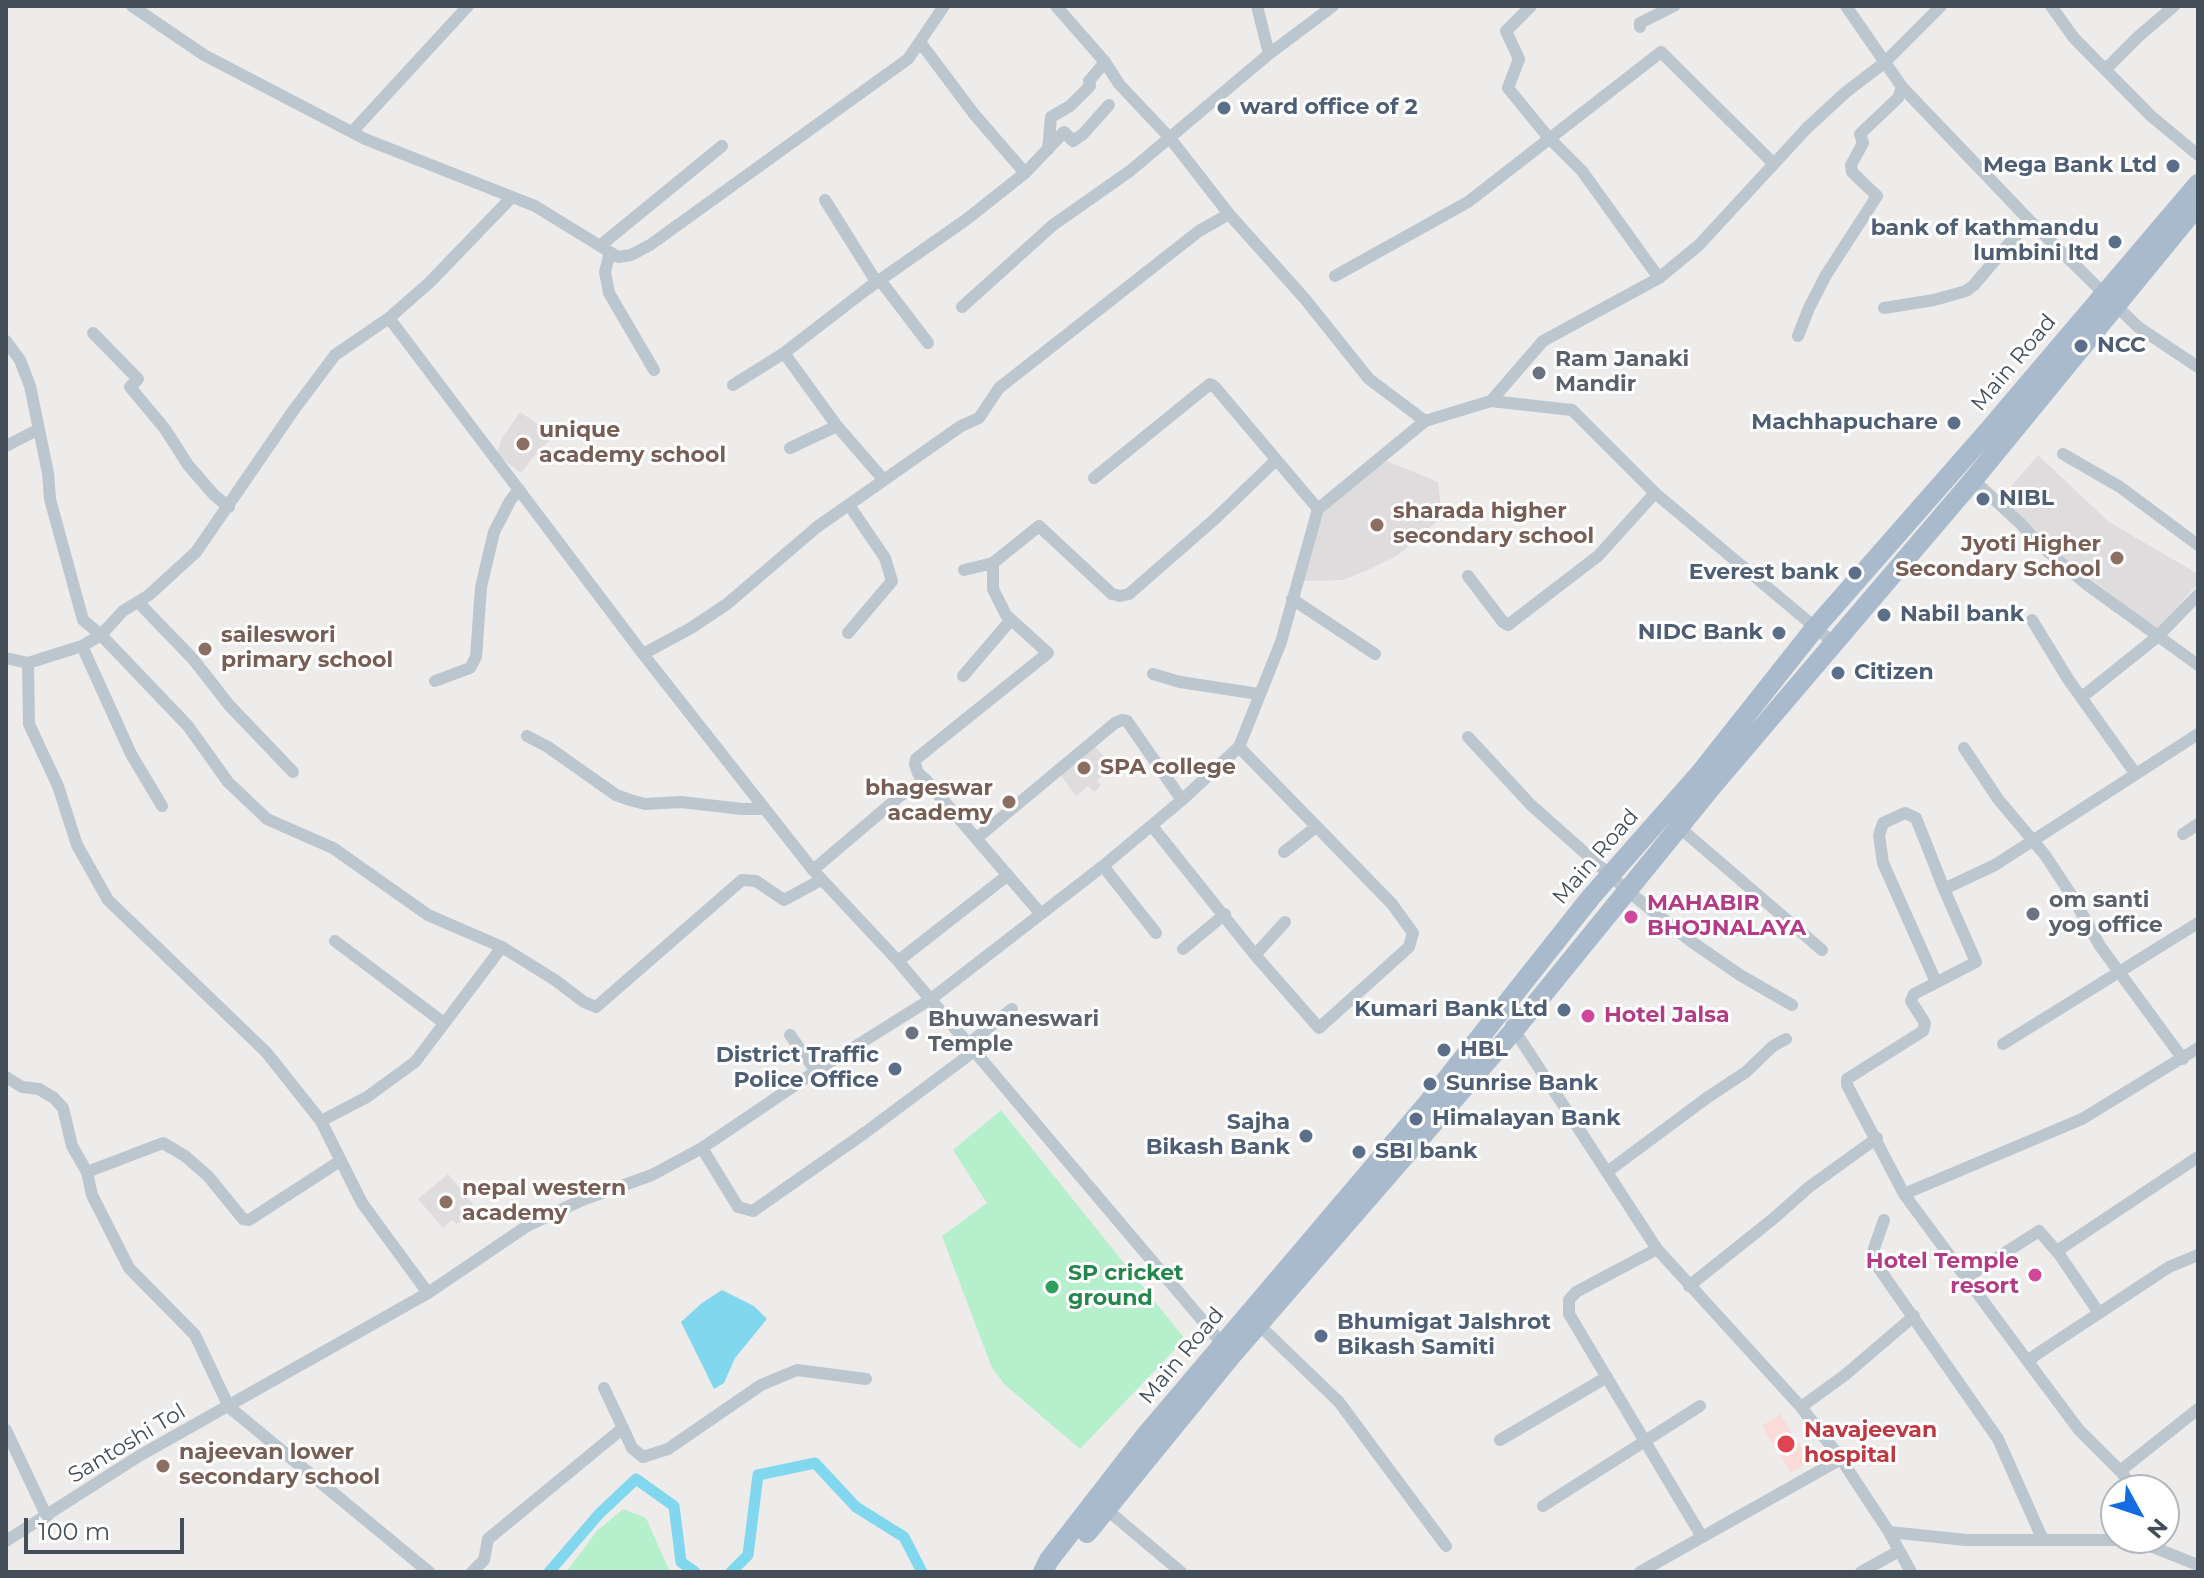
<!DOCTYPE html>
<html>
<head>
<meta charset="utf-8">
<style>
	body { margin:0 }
	#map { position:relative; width:2204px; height:1578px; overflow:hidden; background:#eeebeb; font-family:Montserrat,sans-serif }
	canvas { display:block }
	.frame { position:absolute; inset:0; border:8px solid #434e59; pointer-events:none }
	.north { position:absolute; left:2100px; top:1474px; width:80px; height:80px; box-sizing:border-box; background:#fff; border:2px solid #b4b8bd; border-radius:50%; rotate:130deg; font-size:22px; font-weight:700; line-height:32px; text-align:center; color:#434e59 }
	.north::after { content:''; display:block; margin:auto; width:28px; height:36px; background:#136ce0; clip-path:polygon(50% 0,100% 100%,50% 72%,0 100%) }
	.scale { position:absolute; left:24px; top:1518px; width:160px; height:36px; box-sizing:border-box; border:4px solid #434e59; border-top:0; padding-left:10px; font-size:24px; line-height:28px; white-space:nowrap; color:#434e59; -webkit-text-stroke:6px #fff; paint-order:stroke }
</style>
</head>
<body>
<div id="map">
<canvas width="2204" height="1578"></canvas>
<div class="frame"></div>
<div class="north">N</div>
<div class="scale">100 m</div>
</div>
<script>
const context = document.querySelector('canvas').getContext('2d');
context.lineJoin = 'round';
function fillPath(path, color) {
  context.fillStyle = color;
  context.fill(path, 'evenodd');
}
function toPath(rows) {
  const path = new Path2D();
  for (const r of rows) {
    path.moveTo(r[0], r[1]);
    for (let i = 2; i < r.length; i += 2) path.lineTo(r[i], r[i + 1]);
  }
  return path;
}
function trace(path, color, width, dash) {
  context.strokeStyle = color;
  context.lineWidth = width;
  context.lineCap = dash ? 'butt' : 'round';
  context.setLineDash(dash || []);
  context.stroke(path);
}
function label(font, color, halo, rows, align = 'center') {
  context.font = font + ' Montserrat,sans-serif';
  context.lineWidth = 6;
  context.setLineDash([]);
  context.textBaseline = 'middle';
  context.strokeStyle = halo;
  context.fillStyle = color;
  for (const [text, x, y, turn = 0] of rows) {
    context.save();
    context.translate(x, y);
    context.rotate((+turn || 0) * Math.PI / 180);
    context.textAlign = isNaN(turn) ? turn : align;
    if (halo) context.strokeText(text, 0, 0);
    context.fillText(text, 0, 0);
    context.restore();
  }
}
fillPath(toPath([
	[520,412,543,428,557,434,539,450,521,473,497,454,502,438],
	[2038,455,2109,522,2198,574,2198,583,2157,630,2043,542,1998,502],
	[1387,461,1438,482,1442,517,1397,556,1370,569,1343,580,1304,581,1323,513,1358,478],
	[1092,744,1108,760,1103,764,1107,772,1097,780,1101,786,1094,792,1088,786,1076,796,1058,772],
	[448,1174,473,1204,462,1214,464,1217,457,1224,452,1220,443,1228,418,1199]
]), '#dfdcdd');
fillPath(toPath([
	[1780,1414,1810,1461,1791,1473,1762,1426]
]), '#fbdbd8');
fillPath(toPath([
	[1001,1110,1185,1339,1080,1449,1005,1385,992,1368,942,1236,987,1203,953,1150],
	[623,1509,646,1518,670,1572,566,1572,597,1531]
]), '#b6efcc');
fillPath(toPath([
	[722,1290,754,1306,767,1319,735,1358,724,1383,714,1389,681,1322,702,1303]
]), '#81d7ee');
trace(toPath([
	[549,1572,599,1514,636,1479,674,1506,681,1562,695,1572],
	[731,1572,748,1555,758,1475,815,1463,856,1507,904,1537,922,1572]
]), '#81d7ee', 11);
trace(toPath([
	[132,6,204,55,365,139,535,206,618,257,631,255,650,245,908,59,944,6],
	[1056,6,1105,62,1119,84,1169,137,1229,214,1305,299,1369,379,1425,421],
	[1257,6,1269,54],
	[1531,6,1506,31,1519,59,1508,88,1548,137,1582,171,1659,278],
	[1846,6,1902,87,2029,220,2138,327,2198,367],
	[2051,6,2074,38,2151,116,2198,155],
	[1640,27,1640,23,1674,6],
	[920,42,974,114,1025,173],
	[2106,69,2139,36,2174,6],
	[352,132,468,6],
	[1048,150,1051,117,1070,106,1090,86,1089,81,1105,62],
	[825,200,877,283],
	[601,245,722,146],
	[610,252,605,272,609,293,654,370],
	[1335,276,1468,202,1661,52,1774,164],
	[880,280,928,343],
	[962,307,1053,225,1130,171,1269,54,1333,6],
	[1884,308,1934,300,1966,291,1974,285,2029,220],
	[389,318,643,654,813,870,898,961,1225,1347],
	[93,333,138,379,130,387,165,429,188,465,214,495,229,507],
	[1798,336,1809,308,1826,275,1877,196,1852,172,1851,165,1863,143,1860,134,1898,98,1902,87],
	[6,341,20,360,30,386,48,473,50,499,83,620,101,635,188,726,228,782,267,819,333,848,428,915,502,947,555,980,584,1002,596,1007,742,880,756,881,784,900,821,880],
	[733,385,784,353],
	[1491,401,1572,410,1655,493,1835,644],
	[6,446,39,429],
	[790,448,837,426],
	[2063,454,2120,487,2198,545],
	[1970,477,2021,524,2039,544,2086,584,2198,665],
	[1094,478,1210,384,1215,387,1318,509],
	[883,479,837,426,784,353,867,289,967,219,1025,173,1064,132,1073,141,1083,134,1109,105],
	[964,570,993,563,1039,526,1112,594,1120,596,1129,594,1216,518,1276,460],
	[1468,576,1503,622,1508,625,1598,556,1655,493],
	[1292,599,1375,654],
	[138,602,193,659,229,705,293,772],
	[2032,620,2068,679,2135,773],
	[848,633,892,581,885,558,849,505],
	[82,646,131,754,162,806],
	[643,654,691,628,727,604,817,527,961,426,979,418,999,388,1199,231,1229,214],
	[6,658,28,663,82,646,101,635,123,611,149,595,196,552,293,411,335,355,389,318,429,283,512,197],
	[28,663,29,724,58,786,77,845,108,900,266,1052,321,1121,362,1203,428,1293],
	[1153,674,1180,682,1259,694],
	[963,676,1010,621],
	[435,681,470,668,476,657,481,587,494,532,510,501,519,489],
	[2082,697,2157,637,2198,595],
	[527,736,548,747,616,795,630,800,645,804,681,802,742,809,765,809],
	[1468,737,1531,805,1629,892,1692,942,1740,975,1792,1005],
	[1964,748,1998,799,2045,855,2072,896,2100,946,2183,1059],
	[925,779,918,773,915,764,916,759,1048,653,1006,615,993,589,993,563],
	[1152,826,1255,955,1319,1028,1409,947,1413,933,1392,904,1239,747],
	[1680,828,1822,950],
	[2183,834,2198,824],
	[977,838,1115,723,1122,720,1127,721,1182,800],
	[1284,852,1316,827],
	[1103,866,1156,933],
	[813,870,900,796,925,779,1041,914],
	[335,941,444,1023],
	[1183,949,1225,914],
	[1255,955,1285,922],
	[898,961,1008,875],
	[1936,982,1883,863,1879,835,1883,823,1905,813,1916,818,1944,889,1995,865,2198,734],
	[1511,1025,1657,1249,1801,1407,1841,1459,1889,1532,1966,1540,2135,1540,2198,1565],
	[790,1035,816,1071],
	[2003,1044,2198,923],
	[967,1045,1012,1009],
	[6,1077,22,1087,39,1089,54,1098,63,1108,72,1146,87,1172,92,1195,129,1268,195,1335,229,1407,429,1572],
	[321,1121,367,1097,415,1062,502,947],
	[702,1148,738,1207,753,1211,866,1132,973,1052],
	[87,1172,163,1143,185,1156,208,1176,243,1219,249,1220,340,1161],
	[1607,1172,1708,1097,1746,1072,1773,1046,1786,1039],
	[1904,1194,1847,1085,1847,1079,1923,1031,1925,1023,1911,1001,1914,994,1976,962,1944,889],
	[1884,1220,1871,1257,1998,1439,2043,1540],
	[1657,1249,1576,1292,1569,1300,1569,1314,1702,1537],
	[2057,1251,2198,1157],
	[1967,1277,2039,1231,2059,1254,2099,1313],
	[1689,1286,1773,1219,1809,1187,1877,1138],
	[1259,1325,1339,1402,1446,1546],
	[2029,1363,1904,1194,2082,1119,2198,1048],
	[1801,1407,1845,1375,1914,1316],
	[623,1428,632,1448,643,1457,668,1449,761,1385,797,1370,866,1379],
	[6,1430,47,1517],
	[1500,1440,1607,1377],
	[2120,1471,2079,1430,2029,1363,2034,1356,2169,1267,2198,1255],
	[2136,1490,2120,1471,2198,1409],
	[1543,1506,1700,1406],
	[1106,1509,1181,1572],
	[1889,1532,1911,1572],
	[6,1541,139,1456,428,1293,527,1226,582,1200,652,1175,702,1148,816,1071,931,999,1103,866,1182,800,1239,747,1281,642,1318,509,1425,421,1491,401,1543,341,1659,278,1699,245,1807,128,1846,92,1884,63,1941,6],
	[472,1572,484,1560,488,1539,623,1428,604,1388],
	[1640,1572,1841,1459],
	[1861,1572,1899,1551]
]), '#bbc6cf', 12);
trace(toPath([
	[1087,1533,1232,1355,1515,1029,1714,784,1973,480,2198,205],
	[1043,1572,1049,1560,1146,1435,1427,1104,1591,897,1701,772,1815,628,1988,431,2198,184]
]), '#a9bacc', 20);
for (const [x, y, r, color] of [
	[1224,108,8,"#5c6f8a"],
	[2173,166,8,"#5c6f8a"],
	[2115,242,8,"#5c6f8a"],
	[2081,346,8,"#5c6f8a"],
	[1539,373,8,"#6b7280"],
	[1954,423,8,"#5c6f8a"],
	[523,444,8,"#8d6e63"],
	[1983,499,8,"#5c6f8a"],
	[1377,525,8,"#8d6e63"],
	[2117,558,8,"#8d6e63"],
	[1855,573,8,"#5c6f8a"],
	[1884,615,8,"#5c6f8a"],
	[1779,633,8,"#5c6f8a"],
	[205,649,8,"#8d6e63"],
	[1838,673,8,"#5c6f8a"],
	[1084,768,8,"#8d6e63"],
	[1009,802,8,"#8d6e63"],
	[2033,914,8,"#6b7280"],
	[1631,917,8,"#d1479c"],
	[1564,1010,8,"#5c6f8a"],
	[1588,1016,8,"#d1479c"],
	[912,1033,8,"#6b7280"],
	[1444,1050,8,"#5c6f8a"],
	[895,1069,8,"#5c6f8a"],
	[1430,1084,8,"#5c6f8a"],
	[1416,1119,8,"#5c6f8a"],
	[1306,1136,8,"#5c6f8a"],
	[1359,1152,8,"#5c6f8a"],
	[446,1202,8,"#8d6e63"],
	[2035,1275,8,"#d1479c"],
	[1052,1287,8,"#2e9e5b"],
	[1321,1336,8,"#5c6f8a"],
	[1786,1444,10,"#e0444e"],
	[163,1466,8,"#8d6e63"]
]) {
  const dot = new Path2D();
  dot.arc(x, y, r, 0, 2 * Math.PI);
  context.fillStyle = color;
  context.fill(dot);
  trace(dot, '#fff', 3);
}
label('bold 22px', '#4e5e75', '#fff', [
	["ward office of 2",1240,108],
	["Mega Bank Ltd",2157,166,"right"],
	["bank of kathmandu",2099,229,"right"],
	["lumbini ltd",2099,254,"right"],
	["NCC",2097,346],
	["Machhapuchare",1938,423,"right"],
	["NIBL",1999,499],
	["Everest bank",1839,573,"right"],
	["Nabil bank",1900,615],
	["NIDC Bank",1763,633,"right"],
	["Citizen",1854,673],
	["Kumari Bank Ltd",1548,1010,"right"],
	["HBL",1460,1050],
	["District Traffic",879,1056,"right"],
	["Police Office",879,1081,"right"],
	["Sunrise Bank",1446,1084],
	["Himalayan Bank",1432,1119],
	["Sajha",1290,1123,"right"],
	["Bikash Bank",1290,1148,"right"],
	["SBI bank",1375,1152],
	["Bhumigat Jalshrot",1337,1323],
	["Bikash Samiti",1337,1348]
], 'left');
label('bold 22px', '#5b616d', '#fff', [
	["Ram Janaki",1555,360],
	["Mandir",1555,385],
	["om santi",2049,901],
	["yog office",2049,926],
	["Bhuwaneswari",928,1020],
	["Temple",928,1045]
], 'left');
label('22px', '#434e59', '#fff', [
	["Main Road",2014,363,-50],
	["Main Road",1596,857,-49],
	["Main Road",1182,1356,-50],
	["Santoshi Tol",127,1444,-31]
]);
label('bold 22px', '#785e54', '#fff', [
	["unique",539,431],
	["academy school",539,456],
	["sharada higher",1393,512],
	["secondary school",1393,537],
	["Jyoti Higher",2101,545,"right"],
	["Secondary School",2101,570,"right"],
	["saileswori",221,636],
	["primary school",221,661],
	["SPA college",1100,768],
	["bhageswar",993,789,"right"],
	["academy",993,814,"right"],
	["nepal western",462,1189],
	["academy",462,1214],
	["najeevan lower",179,1453],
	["secondary school",179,1478]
], 'left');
label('bold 22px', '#b23c85', '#fff', [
	["MAHABIR",1647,904],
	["BHOJNALAYA",1647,929],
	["Hotel Jalsa",1604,1016],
	["Hotel Temple",2019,1262,"right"],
	["resort",2019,1287,"right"]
], 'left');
label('bold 22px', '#27864d', '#fff', [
	["SP cricket",1068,1274],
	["ground",1068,1299]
], 'left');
label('bold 22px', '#be3a42', '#fff', [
	["Navajeevan",1804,1431],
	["hospital",1804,1456]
], 'left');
</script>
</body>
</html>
